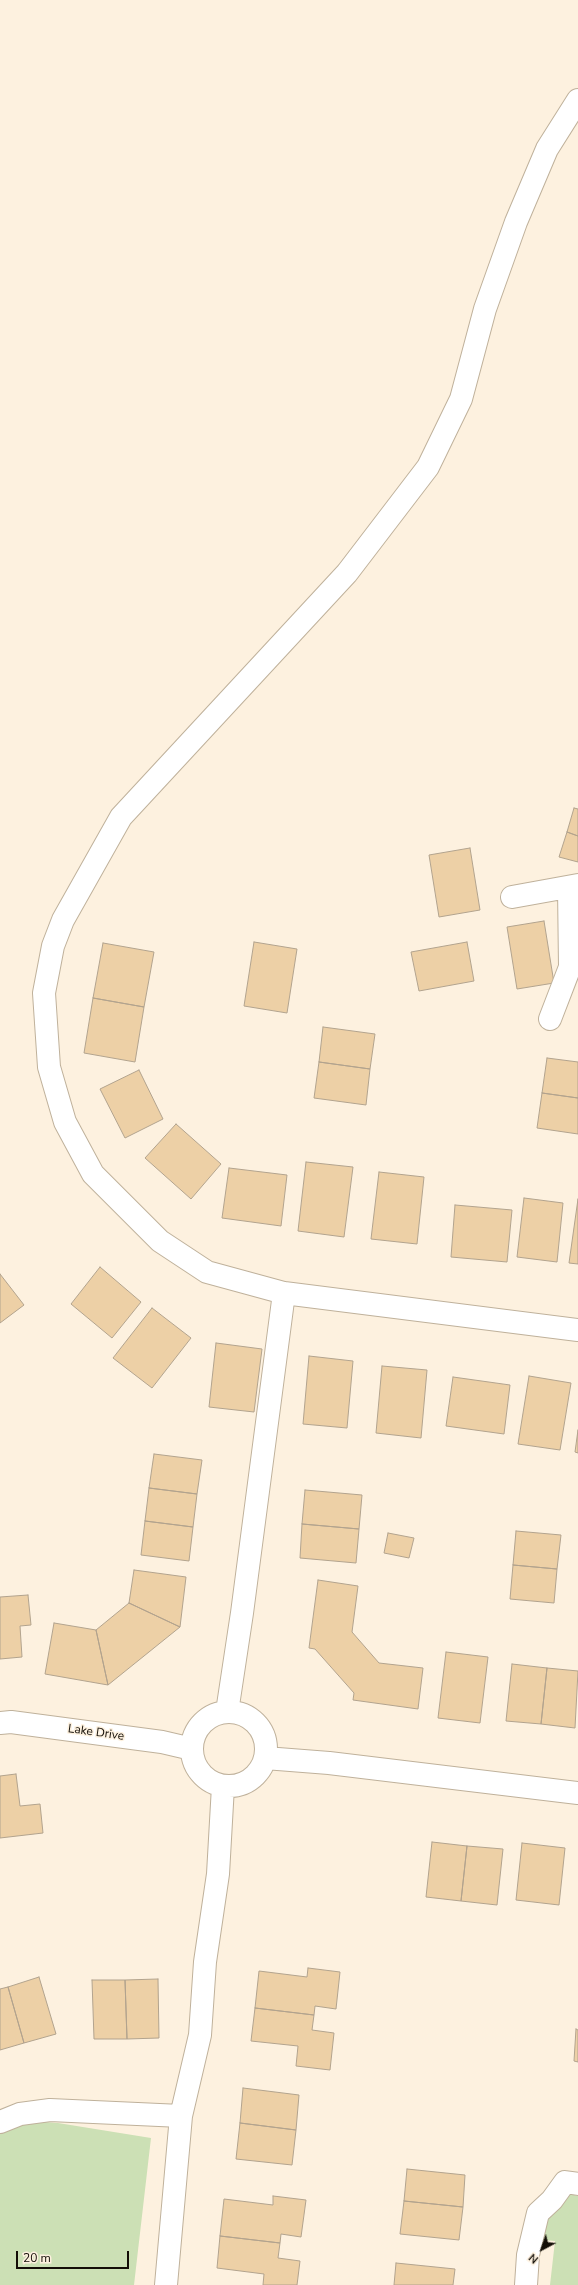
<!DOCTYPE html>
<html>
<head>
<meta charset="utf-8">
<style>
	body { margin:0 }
	#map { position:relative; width:578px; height:2285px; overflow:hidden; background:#fdf1df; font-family:"Nunito Sans",sans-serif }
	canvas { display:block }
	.north { position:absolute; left:522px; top:2229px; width:40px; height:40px; -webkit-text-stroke:3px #fdf1df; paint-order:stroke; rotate:221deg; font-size:11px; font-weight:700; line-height:16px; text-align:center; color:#130e07 }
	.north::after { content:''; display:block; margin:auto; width:14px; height:18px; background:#130e07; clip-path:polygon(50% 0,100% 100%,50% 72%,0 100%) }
	.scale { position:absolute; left:16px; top:2251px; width:113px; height:18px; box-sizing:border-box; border:2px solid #130e07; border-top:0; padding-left:5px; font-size:12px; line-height:14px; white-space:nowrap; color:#130e07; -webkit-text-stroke:3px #fdf1df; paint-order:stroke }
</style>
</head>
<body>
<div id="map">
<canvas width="578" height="2285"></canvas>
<div class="north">N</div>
<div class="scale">20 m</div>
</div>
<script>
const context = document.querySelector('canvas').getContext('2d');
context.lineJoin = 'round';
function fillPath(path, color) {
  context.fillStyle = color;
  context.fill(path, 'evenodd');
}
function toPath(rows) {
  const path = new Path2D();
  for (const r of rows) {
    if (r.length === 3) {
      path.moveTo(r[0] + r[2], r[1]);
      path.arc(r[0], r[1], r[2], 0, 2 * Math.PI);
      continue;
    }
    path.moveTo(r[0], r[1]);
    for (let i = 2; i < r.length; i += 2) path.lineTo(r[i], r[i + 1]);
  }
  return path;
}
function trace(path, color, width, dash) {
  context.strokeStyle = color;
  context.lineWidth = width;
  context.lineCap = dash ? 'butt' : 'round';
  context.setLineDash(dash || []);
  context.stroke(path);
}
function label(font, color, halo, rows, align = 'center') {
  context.font = font + ' "Nunito Sans",sans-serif';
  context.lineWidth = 3;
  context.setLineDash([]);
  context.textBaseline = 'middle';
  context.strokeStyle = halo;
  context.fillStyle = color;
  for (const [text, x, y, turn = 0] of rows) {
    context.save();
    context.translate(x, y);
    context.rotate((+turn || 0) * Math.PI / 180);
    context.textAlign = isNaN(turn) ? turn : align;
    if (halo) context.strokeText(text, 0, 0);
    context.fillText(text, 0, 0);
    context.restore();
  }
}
fillPath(toPath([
	[31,2121,58,2123,151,2138,134,2285,0,2285,0,2133],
	[570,2194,578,2196,578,2285,550,2285,555,2241,544,2240,545,2229,550,2214]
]), '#cce0b5');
const building = toPath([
	[574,808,578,809,578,836,567,832,574,808],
	[567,832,578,836,578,862,559,857,567,832],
	[470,848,480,910,439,917,429,855,470,848],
	[544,921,554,983,517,989,507,927,544,921],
	[254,942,297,949,287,1013,244,1006,254,942],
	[467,942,474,981,419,991,411,952,467,942],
	[103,943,154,952,144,1007,93,998,103,943],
	[93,998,144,1007,135,1062,84,1053,93,998],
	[323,1027,375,1034,370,1069,319,1062,323,1027],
	[547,1058,578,1062,578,1098,542,1093,547,1058],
	[319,1062,370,1069,366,1105,314,1098,319,1062],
	[139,1070,163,1119,125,1138,100,1089,139,1070],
	[542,1093,578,1098,578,1134,537,1128,542,1093],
	[176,1124,221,1164,191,1199,145,1158,176,1124],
	[306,1162,353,1167,344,1237,298,1231,306,1162],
	[229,1168,287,1175,281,1226,222,1218,229,1168],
	[379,1172,424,1177,417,1244,371,1239,379,1172],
	[524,1198,563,1203,557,1262,517,1257,524,1198],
	[578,1199,578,1264,569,1263,578,1199],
	[455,1205,512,1210,507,1262,451,1257,455,1205],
	[100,1267,141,1302,112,1338,71,1304,100,1267],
	[0,1274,24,1305,0,1323,0,1274],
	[152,1308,191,1338,152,1388,113,1358,152,1308],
	[216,1343,262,1349,254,1412,209,1407,216,1343],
	[309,1356,353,1361,347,1428,303,1424,309,1356],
	[382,1366,427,1370,421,1438,376,1433,382,1366],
	[529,1376,571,1383,560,1450,518,1444,529,1376],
	[453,1377,510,1385,504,1434,446,1426,453,1377],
	[578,1430,578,1453,575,1452,578,1430],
	[154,1454,202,1460,197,1494,149,1488,154,1454],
	[149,1488,197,1494,193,1527,145,1521,149,1488],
	[305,1490,362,1495,359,1529,302,1524,305,1490],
	[145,1521,193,1527,189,1561,141,1555,145,1521],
	[302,1524,359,1529,356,1563,300,1558,302,1524],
	[516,1531,561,1535,557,1569,513,1565,516,1531],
	[388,1533,414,1538,409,1558,384,1553,388,1533],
	[513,1565,557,1569,554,1603,510,1599,513,1565],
	[134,1570,186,1577,180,1627,129,1603,134,1570],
	[318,1580,358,1586,352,1632,379,1663,423,1668,418,1709,353,1700,354,1693,315,1649,309,1648,318,1580],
	[28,1595,31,1625,20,1626,22,1657,0,1659,0,1597,28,1595],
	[129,1603,180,1627,108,1685,96,1630,129,1603],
	[54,1623,96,1630,108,1685,45,1674,54,1623],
	[446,1652,488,1657,480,1723,438,1718,446,1652],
	[512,1664,547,1668,541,1724,506,1721,512,1664],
	[547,1668,578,1671,575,1728,541,1724,547,1668],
	[16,1774,20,1806,40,1804,43,1833,0,1838,0,1776,16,1774],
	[432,1842,467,1846,461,1901,426,1897,432,1842],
	[522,1843,565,1848,559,1905,516,1900,522,1843],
	[467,1846,503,1849,497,1905,461,1901,467,1846],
	[308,1968,340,1972,336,2009,315,2006,314,2015,255,2008,259,1971,307,1977,308,1968],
	[39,1977,56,2034,24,2043,8,1987,39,1977],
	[158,1979,159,2038,127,2039,125,1980,158,1979],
	[92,1980,125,1980,127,2039,94,2039,92,1980],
	[8,1987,24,2043,0,2050,0,1989,8,1987],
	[255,2008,314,2015,312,2030,334,2033,330,2070,296,2066,298,2046,251,2041,255,2008],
	[576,2029,578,2030,578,2062,574,2061,576,2029],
	[243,2088,299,2095,296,2130,240,2123,243,2088],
	[240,2123,296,2130,292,2165,236,2159,240,2123],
	[407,2169,465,2175,463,2207,404,2201,407,2169],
	[273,2196,306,2200,301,2237,281,2234,280,2243,220,2236,224,2199,273,2205,273,2196],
	[404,2201,463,2207,459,2240,400,2234,404,2201],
	[220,2236,280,2243,278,2258,300,2261,297,2285,263,2285,264,2274,217,2268,220,2236],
	[396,2263,455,2269,453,2285,394,2285,396,2263]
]);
fillPath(building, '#edd0a6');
trace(building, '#b2a38e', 1);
const minor = toPath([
	[578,100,547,149,516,222,485,309,461,399,428,467,347,573,121,817,63,920,53,946,44,993,49,1067,65,1122,93,1174,160,1241,207,1272,284,1293,578,1330],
	[512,897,578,885],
	[550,1019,570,967,569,888],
	[227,1712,242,1613,284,1293],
	[229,1749,37],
	[0,1723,11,1722,162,1742,192,1749],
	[265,1758,329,1763,578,1793],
	[0,2122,20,2114,50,2110,181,2116],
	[166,2285,181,2116,200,2035,205,1962,218,1874,223,1786],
	[526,2285,528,2255,538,2213,552,2200,565,2182,578,2184]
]);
trace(minor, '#bfb19b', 24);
trace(minor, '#fff', 22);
label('12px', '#130e07', '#fdf1df', [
	["Lake Drive",96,1733,8]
]);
</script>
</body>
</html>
